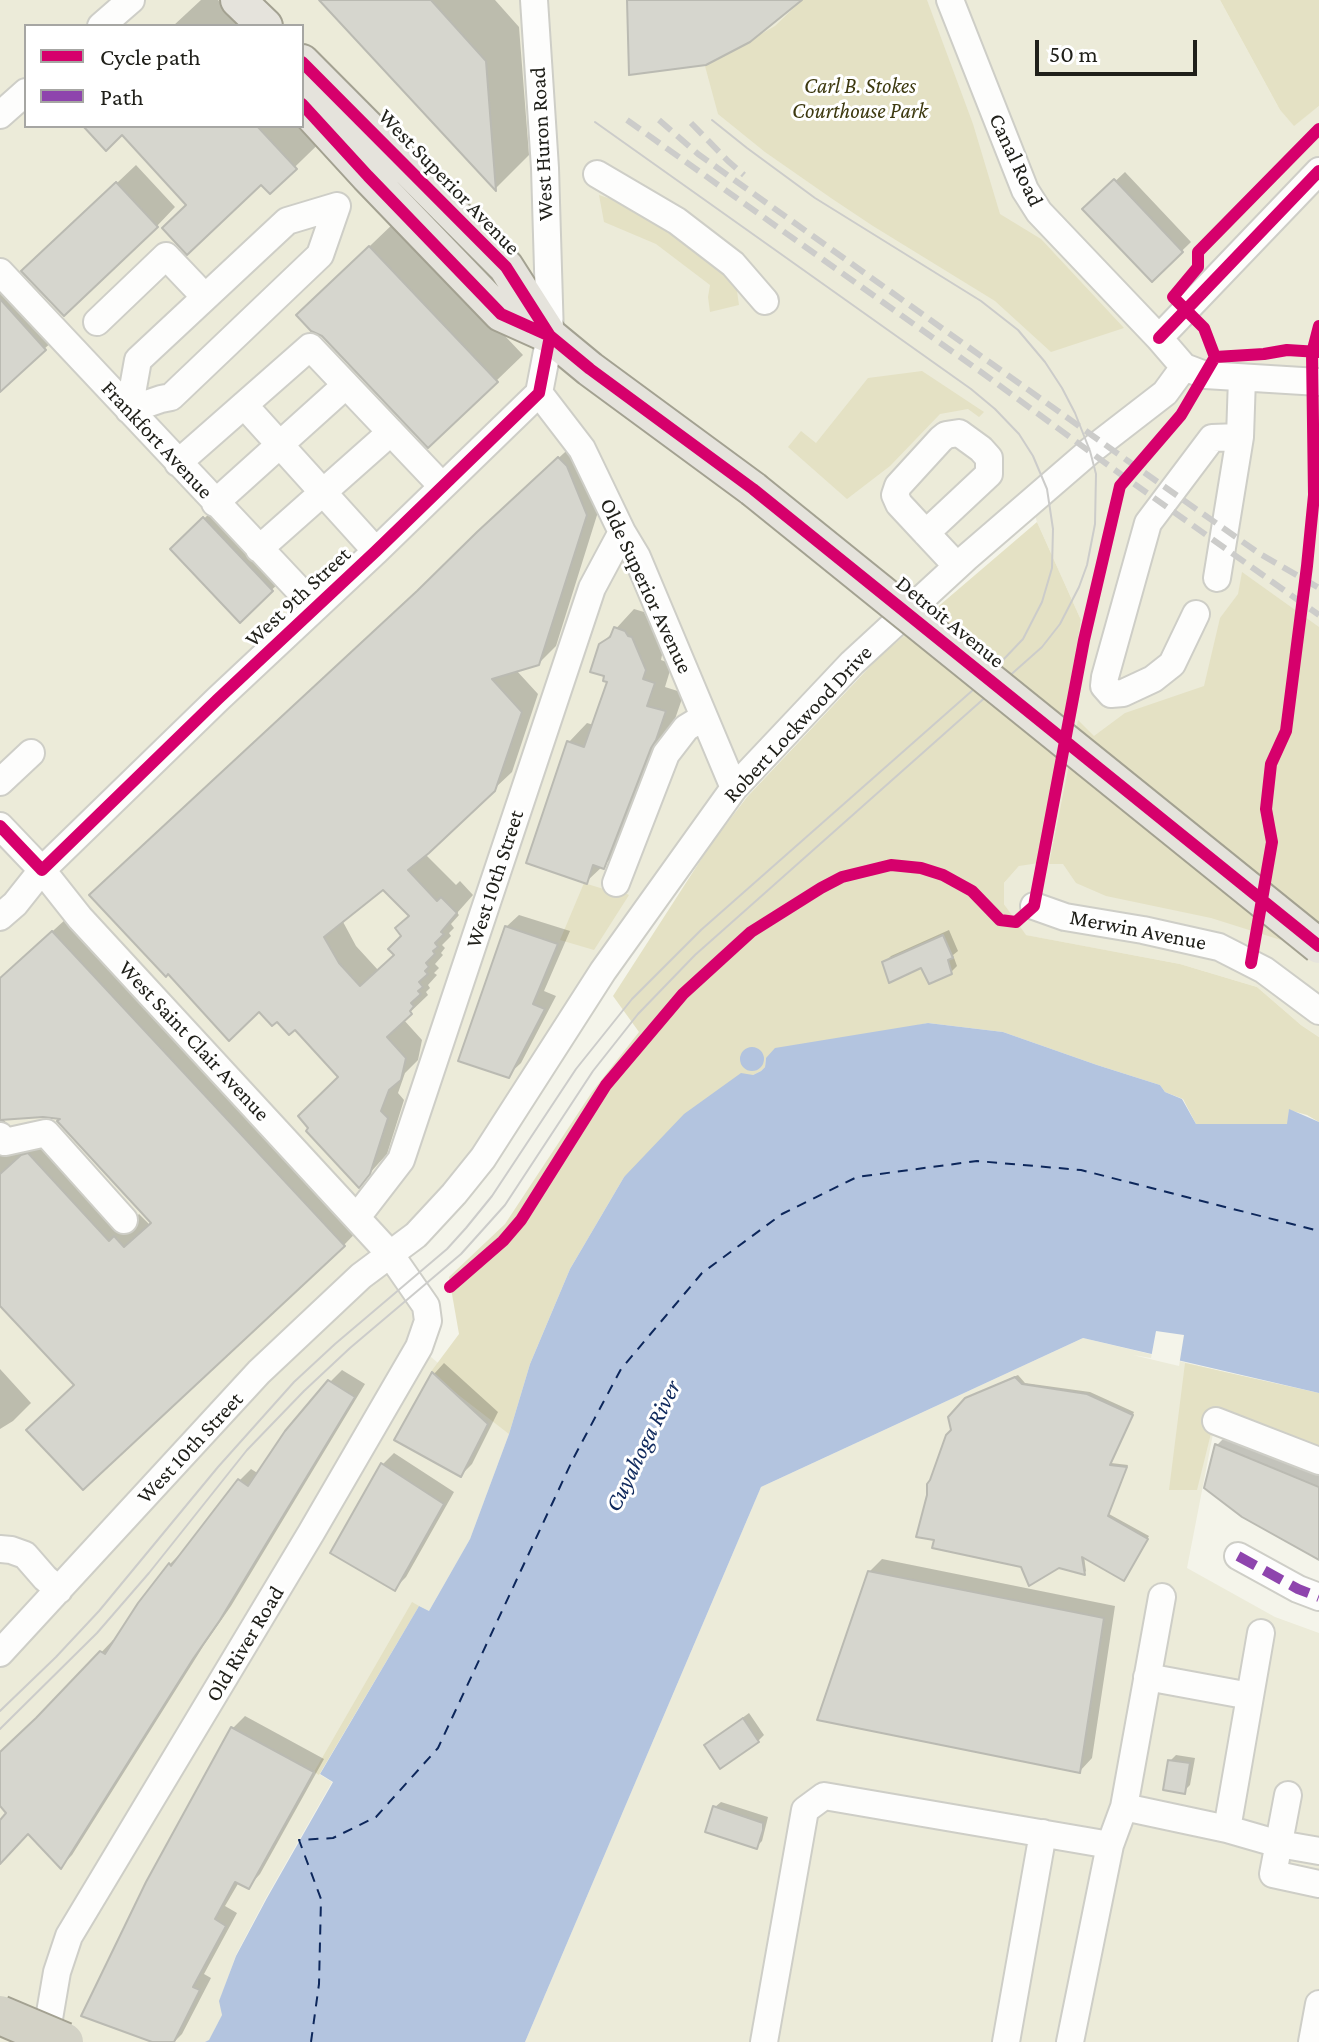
<!DOCTYPE html>
<html>
<head>
<meta charset="utf-8">
<style>
	body { margin:0 }
	#map { position:relative; width:1319px; height:2042px; overflow:hidden; background:#f4f4ea; font-family:"Crimson Pro",serif }
	canvas { display:block }
	.legend { position:absolute; left:24px; top:24px; width:280px; height:104px; box-sizing:border-box; background:#fff; border:2px solid #a6a6a3; margin:0; padding:10px 14px; list-style:none; font-size:24px; color:#20201a }
	.legend li { display:flex; align-items:center; gap:16px; height:40px }
	.legend b { width:40px; border:2px solid #a6a6a3 }
	.scale { position:absolute; left:1035px; top:40px; width:162px; height:36px; box-sizing:border-box; border:4px solid #20201a; border-top:0; padding-left:10px; font-size:24px; line-height:28px; white-space:nowrap; color:#20201a; -webkit-text-stroke:6px #fff; paint-order:stroke }
</style>
</head>
<body>
<div id="map">
<canvas width="1319" height="2042"></canvas>
<ul class="legend">
<li><b style="height:10px;background:#d6006c"></b>Cycle path</li>
<li><b style="height:10px;background:#8e44ad"></b>Path</li>
</ul>
<div class="scale">50 m</div>
</div>
<script>
const context = document.querySelector('canvas').getContext('2d');
context.lineJoin = 'round';
function fillPath(path, color) {
  context.fillStyle = color;
  context.fill(path, 'evenodd');
}
function toPath(rows) {
  const path = new Path2D();
  for (const r of rows) {
    if (r.length === 3) {
      path.moveTo(r[0] + r[2], r[1]);
      path.arc(r[0], r[1], r[2], 0, 2 * Math.PI);
      continue;
    }
    path.moveTo(r[0], r[1]);
    for (let i = 2; i < r.length; i += 2) path.lineTo(r[i], r[i + 1]);
  }
  return path;
}
function trace(path, color, width, dash) {
  context.strokeStyle = color;
  context.lineWidth = width;
  context.lineCap = dash ? 'butt' : 'round';
  context.setLineDash(dash || []);
  context.stroke(path);
}
function label(font, color, halo, rows, align = 'center') {
  context.font = font + ' "Crimson Pro",serif';
  context.lineWidth = 6;
  context.setLineDash([]);
  context.textBaseline = 'middle';
  context.strokeStyle = halo;
  context.fillStyle = color;
  for (const [text, x, y, turn = 0] of rows) {
    context.save();
    context.translate(x, y);
    context.rotate((+turn || 0) * Math.PI / 180);
    context.textAlign = isNaN(turn) ? turn : align;
    if (halo) context.strokeText(text, 0, 0);
    context.fillText(text, 0, 0);
    context.restore();
  }
}
fillPath(toPath([
	[0,0,1220,0,1280,110,1294,125,1319,106,1319,1037,1301,1025,1257,987,1180,964,1025,935,1004,904,1004,883,1019,866,1081,620,1037,522,1031,503,734,788,483,1158,391,1254,417,1293,419,1347,504,1418,509,1434,470,1539,429,1611,419,1606,319,1774,332,1782,266,1898,236,1955,220,2000,222,2015,209,2041,205,2042,0,2042],
	[26,26,302,26,302,126,26,126],
	[1083,1338,1225,1372,1187,1568,1275,1617,1319,1633,1319,2042,525,2042,761,1487]
]), '#ecebd9');
fillPath(toPath([
	[802,0,927,0,973,124,1000,214,1041,239,1124,328,1051,352,995,301,873,226,831,198,765,152,718,114,705,66,775,26],
	[1220,0,1319,0,1319,106,1294,126,1280,110],
	[599,195,677,221,733,264,739,305,710,312,708,297,710,285,656,244,604,222],
	[922,371,984,412,979,417,968,409,940,414,890,466,847,499,788,447,801,431,816,443,868,378],
	[1037,522,1081,620,1039,863,1019,866,1004,883,1004,904,1026,935,1180,964,1257,987,1301,1025,1319,1037,1319,1122,1307,1115,1289,1110,1288,1124,1196,1124,1183,1099,1165,1092,1160,1085,1097,1065,1003,1032,928,1023,766,1058,765,1067,761,1071,753,1075,624,1177,570,1269,530,1364,509,1434,430,1373,459,1334,449,1277,505,1224,592,1092,639,1032,613,996,711,844,747,797,878,658],
	[1242,572,1319,627,1319,952,1211,918,1106,896,1076,883,1063,864,1049,864,1078,720,1094,736,1125,713,1204,686,1220,618,1238,594],
	[584,883,620,894,623,892,629,895,594,950,560,940],
	[1185,1363,1319,1393,1319,1447,1217,1409,1197,1490,1169,1490],
	[412,1602,419,1606,319,1775,314,1772]
]), '#e4e1c4');
fillPath(toPath([
	[928,1023,1003,1032,1097,1065,1160,1085,1165,1092,1182,1099,1196,1124,1287,1124,1289,1109,1319,1122,1319,1393,1083,1338,761,1487,525,2042,205,2042,209,2040,222,2015,219,2001,236,1956,267,1898,333,1782,320,1774,419,1606,429,1611,470,1539,509,1434,530,1364,570,1269,624,1177,684,1114,741,1073,753,1075,761,1071,765,1067,766,1058,775,1048],
	[752,1059,12]
]), '#b3c4df');
fillPath(toPath([
	[1156,1331,1184,1335,1179,1366,1133,1355,1151,1358]
]), '#f4f4ea');
fillPath(toPath([
	[201,0,218,0,243,26,173,26],
	[322,0,495,0,519,27,529,155,496,188],
	[86,126,302,126,336,127,270,191,261,182,188,204,122,132],
	[136,165,175,207,157,226,43,253],
	[1125,172,1191,242,1152,280,1085,210],
	[396,221,523,355,496,381,325,289],
	[0,282,54,340,0,389],
	[577,441,603,496,556,646,538,664,516,670,538,694,512,772,425,854,456,885,460,881,473,895,457,913,459,915,451,924,454,928,449,933,451,936,442,945,445,948,441,953,443,955,435,964,439,968,434,973,437,975,428,985,430,988,426,992,428,995,403,1019,422,1040,418,1060,405,1073,398,1093,404,1100,387,1154,359,1185,341,1077,295,1027,437,574,497,515],
	[383,887,411,915,396,954,378,970,356,946,342,920],
	[214,509,281,581,240,620,173,549],
	[634,609,644,612,647,618,650,619,663,650,661,660,672,664,665,687,684,693,675,719,669,727,623,847,586,882,569,742,587,723,594,725,609,681,601,645],
	[77,909,367,1221,344,1245,0,1303,0,979],
	[1,1117,64,1117,152,1221,149,1224,139,1214,134,1219,47,1132,30,1148],
	[519,915,570,931,544,991,556,996,521,1063,508,1075,506,927],
	[949,930,958,951,953,955,957,966,951,972,922,966,885,962,891,956],
	[444,1363,498,1412,472,1464,461,1475,434,1374],
	[0,1369,31,1403,13,1421,0,1429],
	[342,1370,365,1384,231,1606,204,1645,72,1855,61,1866,28,1832,0,1862,0,1823,9,1813,0,1803,0,1754,45,1712,113,1640,116,1642,140,1604,170,1564,181,1553,240,1480,251,1469,259,1474,330,1382],
	[1018,1375,1025,1383,1090,1392,1134,1412,1111,1463,1128,1465,1109,1514,1149,1536,1127,1576,1084,1556,1086,1571,1084,1573,1058,1565,953,1430,951,1418,970,1396],
	[1228,1434,1319,1471,1319,1557,1206,1487,1217,1445],
	[394,1453,454,1492,406,1577,395,1588,383,1464],
	[882,1559,1115,1606,1092,1758,1080,1771,869,1572],
	[749,1713,764,1735,758,1741,706,1745],
	[245,1716,324,1759,260,1874,248,1887,239,1882,225,1906,237,1913,204,1974,211,1978,182,2034,174,2042,158,2042,233,1728],
	[1176,1755,1195,1758,1190,1785,1184,1791,1170,1761],
	[721,1802,768,1817,762,1841,756,1847,715,1807]
]), '#0003');
trace(toPath([
	[311,2042,319,1984,321,1899,299,1840,333,1838,376,1817,438,1748,573,1459,621,1369,702,1273,782,1214,857,1177,977,1161,1081,1170,1319,1231]
]), '#0d275b', 2, [10, 8]);
const building = toPath([
	[319,0,431,0,486,61,496,191,319,0],
	[627,0,802,0,750,42,706,65,629,75,627,0],
	[83,126,257,126,297,169,270,194,261,185,187,255,162,228,186,205,122,135,106,151,83,126],
	[1114,179,1183,252,1152,282,1082,209,1114,179],
	[116,182,158,227,64,316,21,271,116,182],
	[369,246,498,382,428,448,322,336,311,331,296,315,369,246],
	[0,299,46,350,0,392,0,299],
	[558,457,567,466,587,515,539,665,492,679,522,712,495,791,429,853,408,870,437,901,441,897,457,913,441,932,444,934,435,943,438,947,433,951,435,954,426,963,429,967,425,971,428,974,419,982,423,987,418,991,421,994,411,1003,414,1006,410,1011,412,1014,387,1037,406,1058,401,1080,389,1090,381,1111,388,1118,370,1174,359,1188,306,1131,308,1128,298,1116,338,1077,295,1030,289,1035,277,1022,272,1026,259,1012,229,1041,168,974,166,977,89,895,417,591,477,532,558,457],
	[383,890,409,916,395,928,401,936,388,949,394,955,360,986,339,963,324,937,383,890],
	[203,517,273,591,240,623,170,549,203,517],
	[614,627,625,631,628,636,632,637,646,670,643,679,655,683,647,706,666,711,656,740,651,748,604,869,593,865,587,884,526,863,567,741,584,747,607,682,603,681,604,676,590,672,599,644,610,637,614,627],
	[505,926,558,944,533,1004,545,1009,509,1078,458,1061,505,926],
	[52,931,345,1246,83,1490,26,1430,74,1385,0,1306,0,1174,21,1155,28,1153,109,1241,114,1236,124,1247,151,1223,57,1121,60,1119,43,1117,0,1120,0,978,52,931],
	[943,935,953,958,948,960,952,974,929,984,921,968,889,983,882,962,943,935],
	[432,1372,488,1424,461,1477,394,1440,432,1372],
	[1015,1377,1022,1384,1087,1394,1133,1415,1110,1465,1127,1467,1108,1516,1148,1539,1124,1581,1082,1557,1085,1575,1059,1568,1029,1586,1021,1567,932,1548,934,1540,916,1537,927,1495,927,1484,930,1480,946,1435,951,1430,948,1417,965,1398,1015,1377],
	[328,1380,355,1397,220,1620,193,1659,61,1869,28,1834,0,1864,0,1820,6,1813,0,1806,0,1752,36,1718,100,1651,105,1654,138,1603,169,1563,171,1566,238,1479,248,1486,285,1431,328,1380],
	[1215,1444,1319,1487,1319,1560,1242,1517,1204,1488,1215,1444],
	[381,1463,444,1504,395,1591,330,1553,381,1463],
	[868,1571,1104,1618,1080,1773,817,1720,868,1571],
	[743,1718,759,1742,720,1769,704,1745,743,1718],
	[231,1727,314,1772,249,1889,235,1882,215,1919,226,1926,193,1987,200,1990,174,2042,152,2042,81,2016,146,1882,231,1727],
	[1168,1760,1190,1763,1185,1794,1163,1790,1168,1760],
	[713,1806,763,1823,763,1830,757,1849,705,1832,713,1806]
]);
fillPath(building, '#d6d6ce');
trace(building, '#babab2', 2);
const minor = toPath([
	[950,0,1025,190,1039,212,1159,338,1184,367,1205,375,1319,382],
	[101,26,131,0],
	[0,115,26,92],
	[597,174,677,221,733,264,765,301],
	[337,206,320,255,171,397,161,399,129,410,138,360,287,221,337,206],
	[0,272,315,607],
	[97,322,166,256,205,297],
	[1159,338,1319,171],
	[539,393,582,449,622,532,637,557,734,788],
	[244,405,376,551],
	[178,463,310,347,442,486],
	[215,503,346,385],
	[926,533,989,474,989,458,981,449,959,433,946,435,941,439,898,486,895,495,899,504,926,533,957,566],
	[259,549,391,432],
	[1217,578,1240,437,1242,378],
	[1196,614,1172,664,1153,679,1123,693,1111,694,1104,686,1105,677,1148,523,1212,438,1240,437],
	[0,782,31,753],
	[0,826,42,870,80,918,390,1254,426,1306,428,1321,419,1347,311,1533,69,1936,57,1972,45,2042],
	[616,883,666,754,686,728,704,717],
	[1034,906,1065,917,1143,930,1219,947,1264,970,1319,1011],
	[0,917,15,904,42,870,218,699,376,551,539,393,550,336,545,168,534,0],
	[0,1136,5,1142,46,1133,124,1220],
	[357,1217,401,1160,592,588,622,532],
	[1216,1421,1319,1461],
	[0,1549,11,1550,25,1555,45,1578,59,1590],
	[1238,1556,1298,1589,1319,1597],
	[0,1653,259,1372,361,1276,416,1235,454,1194,483,1158,603,971,734,788,852,663,966,558,1090,451,1165,393,1184,367],
	[1147,1677,1250,1696],
	[1288,1795,1273,1874,1319,1884],
	[1124,1807,1227,1829,1279,1844,1319,1851],
	[1227,1829,1261,1633],
	[764,2042,805,1810,824,1796,1110,1845],
	[1006,2042,1043,1833],
	[1070,2042,1110,1845,1124,1807,1162,1597],
	[1312,2042,1319,2004]
]);
const major = toPath([
	[238,0,265,26],
	[302,62,506,267,550,336],
	[302,104,368,176,501,314,550,336,590,369,753,489]
]);
trace(minor, '#cecec7', 30);
trace(major, '#a3a191', 38);
trace(minor, '#fdfdfc', 26);
trace(major, '#e5e3dc', 34);
trace(toPath([
	[0,1711,56,1657,99,1611,218,1467,294,1382,335,1344,447,1249,466,1228,492,1196,576,1069,632,999,701,930,982,682,1023,639,1042,602,1052,568,1053,529,1047,489,1033,456,1019,434,995,409,971,389,595,122],
	[0,1729,97,1633,149,1573,247,1450,304,1391,350,1348,461,1254,505,1205,593,1071,638,1014,695,955,1042,647,1060,624,1079,587,1087,565,1095,524,1096,474,1090,451,1075,413,1062,388,1045,362,1018,330,981,301,815,198,747,148,712,120]
]), '#ccccca', 2);
trace(toPath([
	[627,120,981,372,1119,473,1319,615],
	[659,120,698,154,1128,461,1260,554,1319,588],
	[691,123,728,161,744,175]
]), '#ccccca', 6, [16, 8]);
const majorBridge = toPath([
	[753,489,1319,946]
]);
const highwayBridge = toPath([
	[0,2015,64,2042]
]);
trace(majorBridge, '#a3a191', 38, []);
trace(highwayBridge, '#a3a191', 42, []);
trace(majorBridge, '#e5e3dc', 34);
trace(highwayBridge, '#d3d2c6', 38);
trace(toPath([
	[1238,1556,1298,1589,1319,1597]
]), '#8e44ad', 10, [20, 10]);
trace(toPath([
	[302,62,506,267,550,336],
	[302,104,368,176,501,314,550,336,590,369,753,489,1319,946],
	[1319,129,1198,252,1198,267,1173,297,1204,328,1215,357,1264,354,1287,350,1319,352],
	[1159,338,1319,171],
	[0,826,42,870,218,699,376,551,539,393,550,336],
	[1251,963,1272,842,1266,809,1271,764,1286,731,1307,566,1314,495,1312,353,1319,326],
	[450,1287,503,1241,521,1220,606,1085,683,994,751,932,821,888,842,877,891,865,921,868,943,875,972,891,1000,920,1016,922,1034,906,1084,640,1120,486,1181,415,1215,357]
]), '#d6006c', 12);
label('italic 22px', '#3d3910', '#fff', [
	["Carl B. Stokes",860,86],
	["Courthouse Park",860,111]
]);
label('22px', '#20201a', '#fff', [
	["West Huron Road",542,144,-93],
	["Canal Road",1016,160,65],
	["West Superior Avenue",449,182,46],
	["Frankfort Avenue",157,440,47],
	["Olde Superior Avenue",646,586,65],
	["West 9th Street",298,597,-43],
	["Detroit Avenue",950,622,39],
	["Robert Lockwood Drive",798,724,-47],
	["West 10th Street",495,879,-72],
	["Merwin Avenue",1138,930,11],
	["West Saint Clair Avenue",194,1041,47],
	["West 10th Street",190,1448,-47],
	["Old River Road",245,1644,-59]
]);
label('italic 24px', '#0d275b', '#fff', [
	["Cuyahoga River",643,1446,-64]
]);
</script>
</body>
</html>
